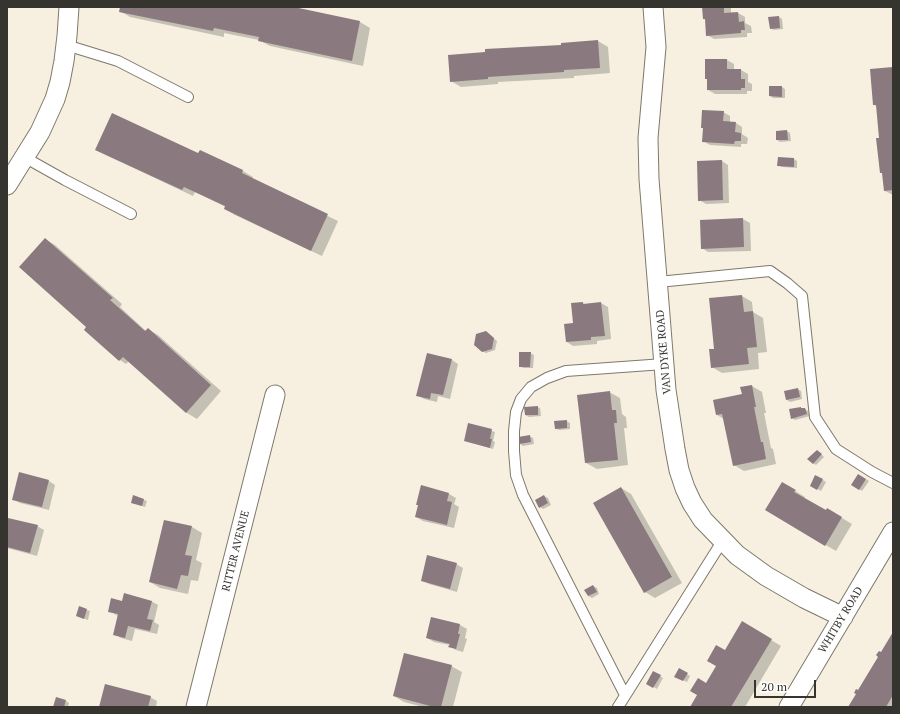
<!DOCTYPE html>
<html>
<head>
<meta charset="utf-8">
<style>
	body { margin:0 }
	#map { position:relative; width:900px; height:714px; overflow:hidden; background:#f7f0e1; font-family:"PT Serif",serif }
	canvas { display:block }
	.frame { position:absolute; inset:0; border:8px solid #36342e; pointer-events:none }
	.scale { position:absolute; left:754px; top:680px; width:62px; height:18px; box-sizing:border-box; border:2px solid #36342e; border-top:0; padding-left:5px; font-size:12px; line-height:14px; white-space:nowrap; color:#36342e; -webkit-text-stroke:3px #fefefe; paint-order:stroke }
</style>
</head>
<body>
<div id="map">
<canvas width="900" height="714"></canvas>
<div class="frame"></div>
<div class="scale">20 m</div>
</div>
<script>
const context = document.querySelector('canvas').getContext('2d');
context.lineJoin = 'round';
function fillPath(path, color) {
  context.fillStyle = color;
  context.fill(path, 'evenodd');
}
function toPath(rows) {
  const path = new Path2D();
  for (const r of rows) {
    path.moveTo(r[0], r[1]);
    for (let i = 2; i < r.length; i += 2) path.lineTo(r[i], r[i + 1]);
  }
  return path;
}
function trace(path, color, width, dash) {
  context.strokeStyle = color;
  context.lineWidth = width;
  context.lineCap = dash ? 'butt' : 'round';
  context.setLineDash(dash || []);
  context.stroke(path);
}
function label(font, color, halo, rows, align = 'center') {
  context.font = font + ' "PT Serif",serif';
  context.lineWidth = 3;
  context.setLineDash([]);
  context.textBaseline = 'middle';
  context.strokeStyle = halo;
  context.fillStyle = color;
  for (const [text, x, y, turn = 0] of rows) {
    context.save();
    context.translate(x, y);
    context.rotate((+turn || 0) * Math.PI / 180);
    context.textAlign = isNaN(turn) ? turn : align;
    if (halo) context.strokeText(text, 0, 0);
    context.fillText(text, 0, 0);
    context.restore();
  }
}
fillPath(toPath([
	[121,7,290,7,360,22,370,28,363,66,270,46,259,40,224,33,224,37,130,17,120,11],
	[703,7,729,7,731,8,731,13,738,13,745,17,745,23,751,26,752,33,747,33,747,37,714,39,707,35,706,20,704,19],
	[779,17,782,19,783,29,774,30,770,28],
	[598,41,608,47,610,73,574,76,574,78,498,82,498,84,461,87,451,81,563,46],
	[727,60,734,64,734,70,741,70,748,74,748,82,752,84,752,91,747,91,747,94,715,94,708,90],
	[893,68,893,195,885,191,884,174,880,172,880,139,877,106,874,105],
	[782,87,785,89,785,98,773,98,770,96],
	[723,112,730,116,730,123,736,123,742,127,742,134,748,138,747,144,741,144,741,147,710,145,703,141],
	[787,131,790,133,791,141,780,142,777,140],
	[201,151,243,171,253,177,252,179,338,221,322,256,235,215,225,209,226,207,195,192,193,196,106,155,199,155],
	[794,159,797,161,797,168,782,167,778,165],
	[722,161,728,165,729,203,706,204,699,200],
	[743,219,750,223,751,251,708,252,702,248],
	[45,239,55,245,122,304,120,307,146,331,148,329,158,335,221,391,197,419,187,413,129,361,126,364,120,360,88,326],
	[742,296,752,302,753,312,763,318,767,352,758,353,759,369,722,373,712,367,715,350],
	[583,303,586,305,601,303,608,307,611,339,597,341,597,344,573,346,567,342],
	[486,332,497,341,495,350,486,353,482,351],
	[530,353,534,355,533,368,523,368,520,366],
	[452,360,458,364,450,399,438,396,437,402,424,399,417,395],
	[752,386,762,392,766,413,764,413,771,448,773,449,776,464,744,471,734,465,724,419,717,415,743,395],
	[797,389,801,391,802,399,790,402,787,400,785,392],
	[609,392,620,398,622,414,626,417,627,428,624,428,628,465,597,469,586,463],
	[537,407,540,408,541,416,529,417,525,415],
	[805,409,808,411,810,416,795,420,792,418],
	[566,421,570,423,570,429,559,430,555,428],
	[469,424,495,432,493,441,495,442,493,449,465,441],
	[529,436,533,438,534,444,523,446,520,444],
	[820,453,824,457,816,465,813,463],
	[859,475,869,481,862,491,852,484],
	[816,476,826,482,821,491,811,485],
	[49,481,55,485,49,510,20,503,13,499],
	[782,483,805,497,804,499,826,512,827,509,852,524,836,551,766,510],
	[422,487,449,494,456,498,454,504,459,507,454,528,423,521,416,517],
	[621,488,631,494,682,583,655,598,645,592],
	[544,496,548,498,551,505,543,509,540,507],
	[134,497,147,501,145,507,132,503],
	[9,519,37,526,44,530,37,556,7,548,7,525],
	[164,521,192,527,202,533,196,560,202,563,198,581,191,580,188,594,160,588,150,582],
	[456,564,463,568,457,592,429,584,422,580],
	[593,586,597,588,599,594,592,598,588,596],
	[151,601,158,605,154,622,159,625,157,634,135,629,132,641,121,638,114,634,118,616,109,611,122,602],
	[79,608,90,611,88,620,80,617],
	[432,618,460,625,467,629,465,638,467,639,463,652,456,650,450,646,450,645,434,642,427,638],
	[743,623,781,646,745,707,691,707,706,684],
	[893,634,893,707,849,707,859,691],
	[451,666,462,672,453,707,424,707,404,702,394,696],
	[679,670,690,676,687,682,676,677],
	[654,672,663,678,657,689,647,683],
	[150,697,157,701,156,707,100,707],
	[66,701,69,703,68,707,55,707]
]), '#0003');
fillPath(toPath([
	[120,7,294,7,360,21,352,61,258,41,259,37,214,28,213,31,119,12],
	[702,7,724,7,724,13,738,12,739,22,744,21,745,30,741,30,741,33,706,36,705,19,703,19],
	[779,16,780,28,770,29,768,17],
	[598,40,600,68,564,70,564,72,488,77,488,79,450,82,448,55,485,52,485,49,561,45,561,43],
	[705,59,727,59,727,69,741,69,741,79,745,79,745,88,741,88,741,90,707,90,707,79,705,79],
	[893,67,893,190,884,191,882,173,880,173,876,138,879,138,876,105,873,105,870,69],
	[769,86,782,86,782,97,769,96],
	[702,110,724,111,723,121,736,122,735,132,741,133,741,141,735,141,734,144,702,142,703,128,701,128],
	[112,113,198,153,200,150,243,170,242,173,328,214,311,251,224,209,225,206,184,187,182,190,95,150],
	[787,130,788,140,776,140,776,131],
	[778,157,794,158,794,167,777,166],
	[722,160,723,200,698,201,697,161],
	[743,218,744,247,701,249,700,220],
	[45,238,113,298,110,300,145,331,148,328,211,385,186,413,123,357,119,361,84,330,86,327,19,267],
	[742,295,744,312,753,311,757,347,747,348,749,364,711,368,709,349,714,349,709,298],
	[583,302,583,304,601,302,605,336,591,337,591,340,566,342,564,324,573,323,571,303],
	[486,331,494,338,492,349,482,352,474,345,476,334],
	[519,352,531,352,530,367,519,367],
	[427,353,452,359,443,395,431,393,430,399,416,396],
	[752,385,756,407,754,407,761,442,763,442,766,459,733,466,722,414,716,415,713,400,742,394,740,387],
	[798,388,800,397,786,400,784,391],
	[610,391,612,410,616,410,617,423,614,423,618,460,585,463,577,395],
	[538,406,538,415,525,415,524,407],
	[801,407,801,408,805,408,807,414,791,419,789,409],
	[567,420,567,428,555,429,554,421],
	[468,423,492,429,490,439,492,439,490,448,464,441],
	[530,435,531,442,519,444,518,437],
	[817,450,822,454,813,464,807,459],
	[19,472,49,480,42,507,12,500],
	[858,474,866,479,859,490,851,485],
	[815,475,823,479,817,490,810,486],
	[782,482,796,490,794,492,826,510,827,508,842,517,825,546,765,510],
	[421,485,449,493,447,501,452,502,447,525,415,517,418,505,416,505],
	[621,487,672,577,644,593,593,503],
	[133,495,144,499,142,506,131,503],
	[544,495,548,503,539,508,535,500],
	[8,518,38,525,30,553,7,547],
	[164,520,192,526,185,555,192,556,188,576,181,575,177,589,149,582],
	[427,555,457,563,450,589,421,581],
	[593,585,597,592,588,596,584,590],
	[124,593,152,601,147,619,153,620,150,631,128,626,125,638,113,635,118,614,108,612,111,598,122,601],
	[79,606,87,609,84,619,76,616],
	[431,617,460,624,458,634,460,634,456,649,448,647,450,644,426,638],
	[742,621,772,639,731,707,690,707,697,695,690,691,698,678,706,683,716,666,707,661,716,645,725,650],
	[893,632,893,695,886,707,848,707,856,694,854,693,856,689,858,690,878,657,876,655,879,651,881,652],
	[404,653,452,665,441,707,434,707,393,696],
	[679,668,688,673,683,681,674,677],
	[653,671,661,675,653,688,646,684],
	[105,684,151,696,148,707,99,707],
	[56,697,66,700,64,707,53,707]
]), '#8a797e');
const service = toPath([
	[66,45,118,61,188,97],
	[24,157,65,180,131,214],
	[658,282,770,271,787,283,802,296,815,417,836,449,872,472,893,483],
	[625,695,523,495,516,475,514,451,514,431,516,412,521,399,531,387,547,378,566,371,664,364],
	[618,707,723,540]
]);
const minor = toPath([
	[653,7,656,47,648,138,649,179,666,390,675,449,679,470,685,488,692,503,703,520,737,555,766,576,804,598,843,617],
	[7,185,40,132,55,99,60,82,64,61,67,36,69,7],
	[196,707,275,395],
	[789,707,893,532]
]);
trace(service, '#7e796b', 12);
trace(minor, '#7e796b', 21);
trace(service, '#fff', 10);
trace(minor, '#fff', 19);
label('11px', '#36342e', '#fefefe', [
	["VAN DYKE ROAD",664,352,-95],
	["RITTER AVENUE",236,551,-76],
	["WHITBY ROAD",841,620,-59]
]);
</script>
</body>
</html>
